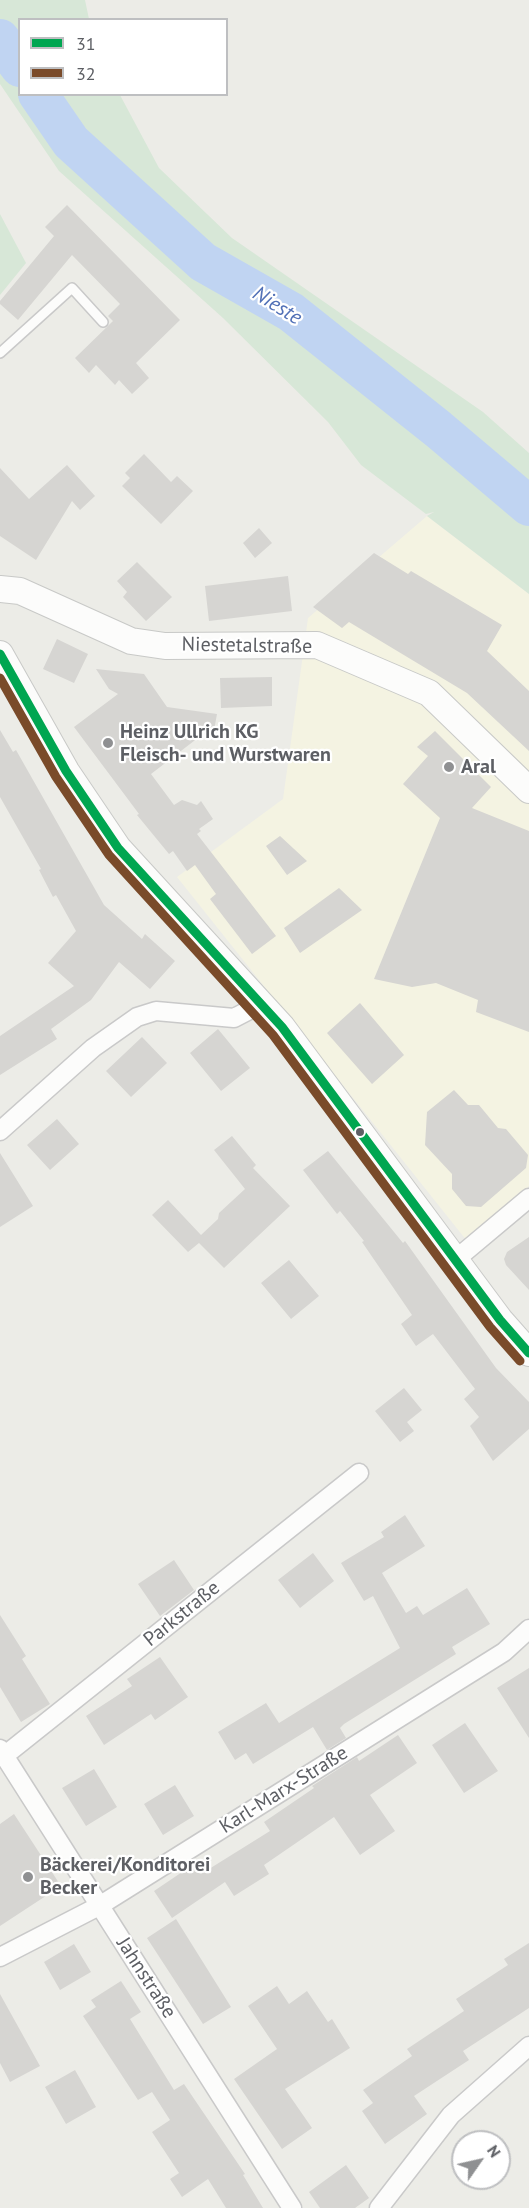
<!DOCTYPE html>
<html>
<head>
<meta charset="utf-8">
<style>
	body { margin:0 }
	#map { position:relative; width:529px; height:2208px; overflow:hidden; background:#ecece7; font-family:"PT Sans",sans-serif }
	canvas { display:block }
	.legend { position:absolute; left:18px; top:18px; width:210px; height:78px; box-sizing:border-box; background:#fff; border:2px solid #bebfc1; margin:0; padding:8px 10px; list-style:none; font-size:18px; color:#5d5f64 }
	.legend li { display:flex; align-items:center; gap:12px; height:30px }
	.legend b { width:30px; border:2px solid #bebfc1 }
	.north { position:absolute; left:451px; top:2130px; width:60px; height:60px; box-sizing:border-box; background:#fff; border:2px solid #bebfc1; border-radius:50%; rotate:56deg; font-size:16px; font-weight:700; line-height:24px; text-align:center; color:#5d5f64 }
	.north::after { content:''; display:block; margin:auto; width:21px; height:27px; background:#8f9092; clip-path:polygon(50% 0,100% 100%,50% 72%,0 100%) }
</style>
</head>
<body>
<div id="map">
<canvas width="529" height="2208"></canvas>
<ul class="legend">
<li><b style="height:8px;background:#00a651"></b>31</li>
<li><b style="height:8px;background:#7a4b2a"></b>32</li>
</ul>
<div class="north">N</div>
</div>
<script>
const context = document.querySelector('canvas').getContext('2d');
context.lineJoin = 'round';
function fillPath(path, color) {
  context.fillStyle = color;
  context.fill(path, 'evenodd');
}
function toPath(rows) {
  const path = new Path2D();
  for (const r of rows) {
    path.moveTo(r[0], r[1]);
    for (let i = 2; i < r.length; i += 2) path.lineTo(r[i], r[i + 1]);
  }
  return path;
}
function trace(path, color, width, dash) {
  context.strokeStyle = color;
  context.lineWidth = width;
  context.lineCap = dash ? 'butt' : 'round';
  context.setLineDash(dash || []);
  context.stroke(path);
}
function label(font, color, halo, rows, align = 'center') {
  context.font = font + ' "PT Sans",sans-serif';
  context.lineWidth = 4.5;
  context.setLineDash([]);
  context.textBaseline = 'middle';
  context.strokeStyle = halo;
  context.fillStyle = color;
  for (const [text, x, y, turn = 0] of rows) {
    context.save();
    context.translate(x, y);
    context.rotate((+turn || 0) * Math.PI / 180);
    context.textAlign = isNaN(turn) ? turn : align;
    if (halo) context.strokeText(text, 0, 0);
    context.fillText(text, 0, 0);
    context.restore();
  }
}
fillPath(toPath([
	[427,516,529,594,529,1186,467,1241,177,877,283,799,308,618]
]), '#f4f3e2');
fillPath(toPath([
	[0,0,85,0,89,19,20,20,20,94,120,95,159,168,232,238,483,412,529,453,529,594,427,516,434,512,426,514,361,465,328,422,223,318,59,171,0,84],
	[0,214,26,263,0,295]
]), '#d7e7d7');
trace(toPath([
	[0,39,20,67],
	[38,94,71,142,203,262,291,312,438,429,529,506]
]), '#c0d4f2', 40);
fillPath(toPath([
	[67,205,180,320,136,363,149,378,132,394,119,380,115,385,96,365,89,373,75,358,113,321,108,316,120,304,72,255,18,320,0,304,0,301,54,236,45,227],
	[144,454,171,482,177,476,193,491,161,524,122,486,130,478,125,473],
	[67,465,95,496,80,510,72,501,36,560,0,536,0,468,29,499],
	[259,528,272,543,255,558,243,543],
	[374,553,408,574,411,571,502,625,487,651,529,691,529,751,467,693,349,622,342,628,313,607],
	[137,562,172,597,146,621,123,597,127,592,117,581],
	[288,576,292,611,209,621,205,586],
	[57,639,88,654,74,683,43,669],
	[96,669,144,674,167,707,217,714,213,736,203,734,151,774,174,805,182,800,197,805,201,801,213,819,199,829,201,831,197,834,276,936,252,954,210,899,216,894,195,865,187,871,173,851,169,854,137,815,139,814,74,727,118,694,109,689],
	[272,677,272,706,221,708,220,678],
	[0,730,13,752,16,750,104,905,142,939,145,934,175,961,150,989,119,962,91,1000,51,1029,57,1039,0,1075,0,1036,74,986,48,963,76,931,56,895,53,897,39,870,41,869,0,797],
	[435,731,491,787,472,808,529,831,529,1032,476,1012,478,1000,436,983,412,987,374,979,440,818,403,784,428,756,417,747],
	[280,836,307,861,287,875,266,846],
	[339,888,362,910,300,953,284,928],
	[360,1003,404,1055,372,1084,327,1033],
	[218,1029,250,1068,221,1091,190,1053],
	[142,1037,167,1063,131,1097,106,1071],
	[454,1090,468,1105,479,1105,498,1128,506,1129,528,1155,526,1168,481,1207,466,1206,452,1189,452,1174,425,1145,427,1112],
	[57,1119,79,1144,50,1170,27,1145],
	[232,1136,256,1165,253,1168,290,1206,224,1268,199,1243,188,1252,152,1215,168,1200,201,1235,218,1219,219,1213,245,1189,214,1150],
	[328,1151,403,1243,405,1241,496,1368,529,1402,529,1429,493,1461,470,1426,479,1417,464,1399,475,1389,433,1334,416,1346,401,1324,412,1315,362,1242,364,1241,340,1211,337,1214,303,1170],
	[0,1153,33,1206,0,1227],
	[529,1237,529,1290,506,1265,504,1259,507,1252],
	[289,1260,319,1296,291,1319,261,1283],
	[404,1388,422,1410,407,1422,414,1431,400,1442,375,1411],
	[405,1515,425,1546,382,1573,406,1613,417,1606,423,1615,467,1588,490,1624,452,1647,456,1654,344,1724,340,1728,346,1738,327,1750,313,1727,253,1764,246,1753,235,1760,218,1732,266,1703,279,1723,400,1648,373,1596,364,1601,341,1563,384,1537,381,1532],
	[313,1553,334,1581,300,1608,278,1580],
	[174,1560,194,1590,160,1616,138,1584],
	[0,1615,26,1656,22,1659,50,1704,21,1722,0,1687],
	[160,1657,188,1697,155,1720,151,1714,104,1745,86,1716,132,1686,127,1679],
	[529,1668,529,1738,497,1688],
	[465,1723,498,1771,464,1793,432,1745],
	[398,1735,417,1763,370,1795,395,1831,360,1855,334,1817,264,1865,269,1874,234,1896,225,1882,172,1918,154,1891,194,1864,201,1874,270,1831,264,1822,314,1788,312,1786,357,1757,359,1761],
	[94,1769,117,1807,86,1826,62,1788],
	[175,1785,194,1816,163,1835,144,1804],
	[14,1814,61,1886,0,1926,0,1824],
	[176,1919,231,2007,203,2024,147,1938],
	[529,1943,529,2008,463,2051,469,2060,414,2096,427,2114,385,2144,362,2111,373,2103,363,2090,412,2056,407,2049,464,2011,456,1999,508,1965,504,1959],
	[74,1944,91,1972,60,1990,44,1962],
	[121,1981,141,2012,130,2019,174,2090,184,2084,245,2174,243,2175,263,2208,226,2208,208,2179,182,2197,170,2179,179,2173,152,2132,170,2120,152,2092,138,2100,83,2016,96,2007,91,2000],
	[277,1986,289,2004,307,1991,328,2022,332,2019,350,2048,285,2089,312,2128,282,2149,234,2079,277,2049,248,2006],
	[0,1994,40,2066,10,2082,0,2063],
	[75,2070,96,2107,66,2124,45,2087],
	[346,2165,369,2198,355,2208,320,2208,309,2192]
]), '#d6d5d2');
const lane = toPath([
	[0,353,72,288,103,322]
]);
const street = toPath([
	[0,1131,93,1048,137,1017,156,1011,234,1018,261,1004],
	[455,1260,529,1198],
	[0,1749,292,2208],
	[4,1756,359,1473],
	[0,1957,99,1906,504,1652,529,1629],
	[379,2208,451,2115,529,2046]
]);
const secondary = toPath([
	[0,589,20,591,131,641,165,646,317,645,429,693,529,790],
	[0,654,66,771,118,848,282,1027,500,1320,529,1353]
]);
trace(lane, '#c9c9c9', 12);
trace(street, '#c9c9c9', 21);
trace(secondary, '#c8c9c7', 28);
trace(lane, '#fcfcfb', 9);
trace(street, '#fcfcfb', 18);
trace(secondary, '#fcfcfb', 26);
trace(toPath([
	[0,654,66,771,118,848,282,1027,500,1320,529,1353]
]), '#00a651', 9);
trace(toPath([
	[0,678,56,777,109,855,273,1035,490,1327,520,1361]
]), '#7a4b2a', 9);
for (const [x, y, r, color] of [
	[108,743,6,"#8f9092"],
	[449,767,6,"#8f9092"],
	[360,1132,5,"#5d5f64"],
	[28,1877,6,"#8f9092"]
]) {
  const dot = new Path2D();
  dot.arc(x, y, r, 0, 2 * Math.PI);
  context.fillStyle = color;
  context.fill(dot);
  trace(dot, '#fff', 2);
}
label('20px', '#5d5f64', '#fff', [
	["Niestetalstraße",247,646,1],
	["Parkstraße",182,1614,-39],
	["Karl-Marx-Straße",284,1790,-32],
	["Jahnstraße",146,1978,57]
]);
label('bold 20px', '#5d5f64', '#fff', [
	["Heinz Ullrich KG",120,732],
	["Fleisch- und Wurstwaren",120,755],
	["Aral",461,767],
	["Bäckerei/Konditorei",40,1865],
	["Becker",40,1888]
], 'left');
label('italic 21px', '#5271b7', '#fff', [
	["Nieste",277,306,32]
]);
</script>
</body>
</html>
